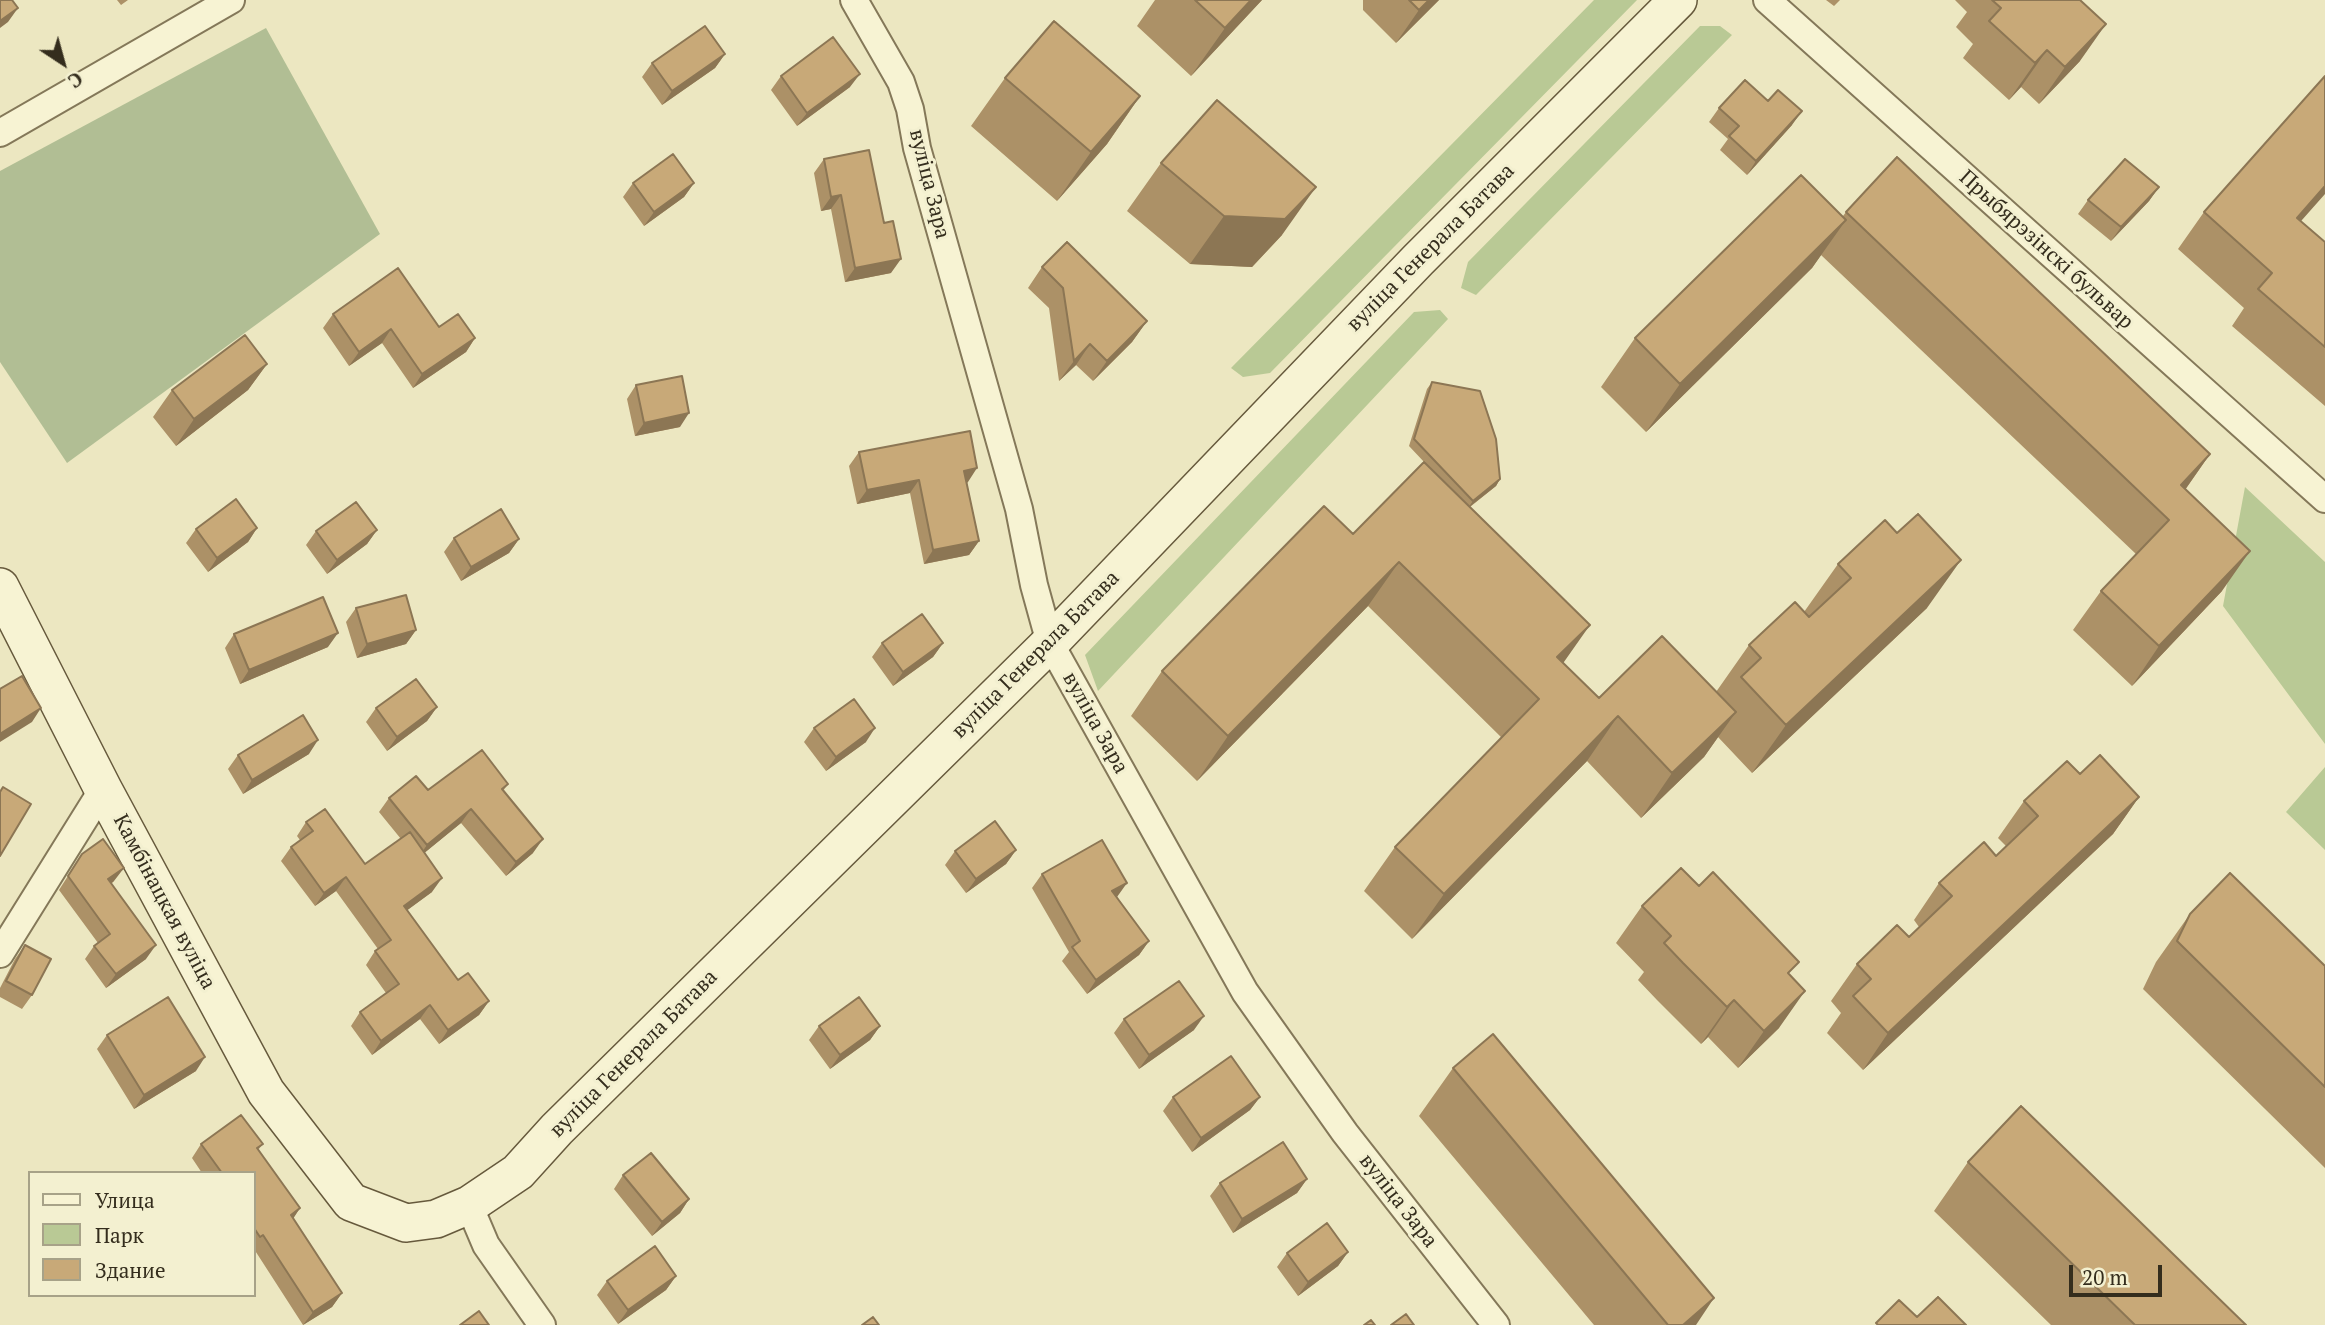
<!DOCTYPE html>
<html>
<head>
<meta charset="utf-8">
<style>
	body { margin:0 }
	#map { position:relative; width:2325px; height:1325px; overflow:hidden; background:#ece7c1; font-family:"PT Serif",serif }
	canvas { display:block }
	.legend { position:absolute; left:28px; top:1171px; width:228px; height:126px; box-sizing:border-box; background:#f3f0d0; border:2px solid #a7a288; margin:0; padding:9px 12px; list-style:none; font-size:21px; color:#342d1d }
	.legend li { display:flex; align-items:center; gap:14px; height:35px }
	.legend b { width:35px; border:2px solid #a7a288 }
	.north { position:absolute; left:28px; top:28px; width:70px; height:70px; -webkit-text-stroke:5px #f3f0d0; paint-order:stroke; rotate:144deg; font-size:19px; font-weight:700; line-height:28px; text-align:center; color:#342d1d }
	.north::after { content:''; display:block; margin:auto; width:24px; height:32px; background:#342d1d; clip-path:polygon(50% 0,100% 100%,50% 72%,0 100%) }
	.scale { position:absolute; left:2069px; top:1265px; width:93px; height:32px; box-sizing:border-box; border:4px solid #342d1d; border-top:0; padding-left:9px; font-size:21px; line-height:24px; white-space:nowrap; color:#342d1d; -webkit-text-stroke:5px #f3f0d0; paint-order:stroke }
</style>
</head>
<body>
<div id="map">
<canvas width="2325" height="1325"></canvas>
<ul class="legend">
<li><b style="height:9px;background:#f7f3d3"></b>Улица</li>
<li><b style="height:19px;background:#b9c995"></b>Парк</li>
<li><b style="height:19px;background:#c8a978"></b>Здание</li>
</ul>
<div class="north">С</div>
<div class="scale">20 m</div>
</div>
<script>
const context = document.querySelector('canvas').getContext('2d');
context.lineJoin = 'round';
function fillPath(path, color) {
  context.fillStyle = color;
  context.fill(path, 'evenodd');
}
function toPath(rows) {
  const path = new Path2D();
  for (const r of rows) {
    path.moveTo(r[0], r[1]);
    for (let i = 2; i < r.length; i += 2) path.lineTo(r[i], r[i + 1]);
  }
  return path;
}
function trace(path, color, width, dash) {
  context.strokeStyle = color;
  context.lineWidth = width;
  context.lineCap = dash ? 'butt' : 'round';
  context.setLineDash(dash || []);
  context.stroke(path);
}
function label(font, color, halo, rows, align = 'center') {
  context.font = font + ' "PT Serif",serif';
  context.lineWidth = 6;
  context.setLineDash([]);
  context.textBaseline = 'middle';
  context.strokeStyle = halo;
  context.fillStyle = color;
  for (const [text, x, y, turn = 0] of rows) {
    context.save();
    context.translate(x, y);
    context.rotate((+turn || 0) * Math.PI / 180);
    context.textAlign = isNaN(turn) ? turn : align;
    if (halo) context.strokeText(text, 0, 0);
    context.fillText(text, 0, 0);
    context.restore();
  }
}
fillPath(toPath([
	[1594,0,1637,0,1270,373,1243,377,1231,368],
	[1700,26,1720,26,1732,35,1476,295,1461,288,1468,262],
	[1440,310,1448,319,1098,691,1085,655,1414,312],
	[2245,487,2325,562,2325,744,2223,606],
	[2325,767,2325,850,2286,812]
]), '#b9c995');
fillPath(toPath([
	[266,28,380,234,67,463,0,362,0,171]
]), '#b1be94');
const street = toPath([
	[854,0,901,82,910,109,917,148,1019,509,1034,585,1050,643,1245,992,1345,1133,1496,1325],
	[1767,0,2325,499],
	[0,133,231,0],
	[0,954,103,789],
	[469,1205,486,1245,542,1325]
]);
const secondary = toPath([
	[0,587,103,789,266,1092,351,1202,406,1223,436,1219,469,1205,518,1172,557,1129,1050,643,1418,260,1678,0]
]);
trace(street, '#847859', 30);
trace(secondary, '#66593c', 40);
trace(street, '#f7f3d3', 26);
trace(secondary, '#f7f3d3', 37);
fillPath(toPath([
	[117,0,128,0,121,5],
	[1155,0,1262,0,1191,76,1137,26],
	[1363,0,1439,0,1396,43,1363,10],
	[1826,0,1840,0,1834,6],
	[1955,0,2080,0,2080,61,2039,104,2021,87,2009,100,1963,58,1973,44,1956,27,1967,12],
	[725,54,715,68,662,105,642,77,652,63],
	[781,76,850,87,797,126,771,90],
	[1005,78,1140,96,1107,144,1057,201,971,126],
	[1719,108,1792,125,1747,175,1720,150,1728,139,1709,122],
	[824,159,891,273,845,282,831,209,821,211,814,173],
	[1161,163,1282,235,1252,267,1190,264,1127,211],
	[633,183,694,183,684,197,644,226,623,197],
	[2159,187,2149,201,2111,241,2078,214,2088,200],
	[1846,212,2210,454,2185,490,2222,591,2132,686,2073,630,2101,591,2136,554,1821,255,1812,268,1646,432,1601,387,1635,338,1843,216],
	[2204,212,2301,221,2325,242,2325,406,2232,326,2244,308,2178,249],
	[1042,267,1147,321,1132,342,1093,381,1076,365,1059,381,1049,308,1028,288],
	[333,314,439,327,475,338,466,352,413,388,382,343,349,366,323,328],
	[267,364,248,390,176,446,153,417,172,390],
	[1432,382,1500,479,1496,486,1470,507,1563,663,1599,698,1716,692,1749,645,1804,612,1838,564,1927,608,1752,773,1718,737,1704,757,1641,818,1587,761,1412,939,1364,891,1395,847,1502,738,1368,606,1197,781,1131,716,1162,671,1353,534,1425,463,1409,446,1427,389],
	[636,385,680,427,635,436,627,399],
	[859,452,968,482,967,483,979,541,969,555,924,564,910,493,857,504,849,466],
	[257,528,248,542,208,572,186,543,196,529],
	[377,530,367,544,327,574,306,545,316,531],
	[454,538,519,539,509,553,461,581,444,552],
	[356,608,416,630,406,644,357,658,346,622],
	[234,634,328,647,240,684,225,648],
	[882,643,943,643,933,657,893,686,872,657],
	[437,707,427,721,387,751,366,722,376,708],
	[814,728,866,742,826,771,804,742],
	[309,754,243,794,228,769,238,755],
	[2080,774,2139,797,2113,834,1863,1070,1827,1033,1841,1013,1831,1001,1857,964,1909,937,1919,927,1914,920,1939,883,1996,856,2006,846,1998,838,2024,801],
	[508,784,503,791,533,853,506,876,461,823,424,853,432,892,407,910,458,980,489,1001,479,1015,439,1044,420,1019,372,1055,351,1026,360,1012,386,993,366,965,375,951,378,949,336,891,315,906,281,861,291,847,300,840,297,836,306,822,365,864,401,839,379,812,389,798,428,790],
	[1016,850,1006,864,966,893,945,865,955,851],
	[82,854,114,881,111,884,146,959,106,988,85,959,94,946,98,943,59,890],
	[1042,874,1117,897,1149,941,1139,955,1087,994,1062,961,1069,952,1032,888],
	[1642,906,1790,975,1779,1028,1738,1068,1708,1037,1701,1044,1657,1000,1638,980,1644,972,1616,943],
	[2190,914,2325,966,2325,1168,2143,989,2156,962],
	[25,945,32,995,22,1009,0,997,0,988,15,959],
	[1124,1019,1194,1030,1139,1069,1114,1033],
	[819,1026,880,1026,870,1040,830,1069,809,1040],
	[107,1035,196,1071,134,1109,97,1049],
	[1453,1068,1696,1325,1594,1325,1419,1116],
	[1173,1097,1260,1097,1250,1110,1192,1152,1163,1111],
	[201,1144,263,1144,258,1150,300,1208,293,1218,342,1293,332,1307,303,1325,254,1249,254,1173,202,1173,192,1158],
	[1968,1162,2246,1325,2051,1325,1934,1211],
	[623,1175,689,1199,680,1213,652,1236,614,1189],
	[1307,1179,1297,1193,1233,1233,1210,1196,1220,1183],
	[1348,1252,1338,1266,1298,1296,1277,1267,1287,1253],
	[676,1276,666,1290,618,1324,597,1295,607,1281]
]), '#ac9167');
fillPath(toPath([
	[1251,0,1262,0,1191,76,1225,28],
	[1429,0,1439,0,1396,43,1419,10],
	[18,8,8,22,0,28,0,21],
	[2106,24,2080,61,2039,104,2065,67],
	[2047,50,2021,87,2009,100,2035,63],
	[725,54,715,68,662,105,672,91],
	[860,74,850,87,797,126,807,113],
	[1140,96,1107,144,1057,201,1091,152],
	[1802,111,1792,125,1747,175,1756,161],
	[694,183,684,197,644,226,654,212],
	[2325,186,2325,194,2271,255,2297,218],
	[1316,187,1282,235,1252,267,1190,264,1224,216],
	[2159,187,2149,201,2111,241,2121,227],
	[841,195,831,209,821,211,831,197],
	[1846,220,1812,268,1646,432,1680,384],
	[901,259,891,273,845,282,855,268],
	[1147,321,1132,342,1093,381,1107,361],
	[391,329,382,343,349,366,359,352],
	[475,338,466,352,413,388,422,374],
	[1090,344,1076,365,1059,381,1074,361],
	[267,364,248,390,176,446,194,419],
	[689,413,680,427,635,436,644,423],
	[2210,454,2182,494,2181,485],
	[977,468,968,482,954,485,964,471],
	[1500,479,1496,486,1468,508,1473,501],
	[919,480,910,493,857,504,867,490],
	[257,528,248,542,208,572,217,558],
	[377,530,367,544,327,574,337,560],
	[519,539,509,553,461,581,471,567],
	[979,541,969,555,924,564,933,550],
	[2250,551,2222,591,2132,686,2159,646],
	[1961,560,1927,608,1752,773,1786,725],
	[1399,562,1368,606,1197,781,1228,736],
	[1590,625,1559,669,1557,657],
	[416,630,406,644,357,658,367,644],
	[338,633,328,647,240,684,249,670],
	[943,643,933,657,893,686,903,672],
	[437,707,427,721,387,751,397,737],
	[41,708,32,722,0,742,0,734],
	[1736,712,1704,757,1641,818,1672,773],
	[1618,716,1587,761,1412,939,1444,894],
	[875,728,866,742,826,771,836,757],
	[318,740,309,754,243,794,252,780],
	[2139,797,2113,834,1863,1070,1888,1033],
	[471,809,461,823,417,859,427,845],
	[543,839,533,853,506,876,516,862],
	[1016,850,1006,864,966,893,976,879],
	[124,868,114,881,98,893,108,879],
	[346,877,336,891,315,906,324,893],
	[442,878,432,892,394,920,404,906],
	[1127,883,1117,897,1112,891],
	[1149,941,1139,955,1087,994,1096,980],
	[156,945,146,959,106,988,116,974],
	[1805,991,1779,1028,1738,1068,1764,1031],
	[1734,1000,1708,1037,1701,1044,1727,1007],
	[489,1001,479,1015,439,1044,448,1030],
	[430,1005,420,1019,372,1055,381,1041],
	[1204,1016,1194,1030,1139,1069,1149,1055],
	[880,1026,870,1040,830,1069,840,1055],
	[205,1057,196,1071,134,1109,144,1095],
	[1260,1097,1250,1110,1192,1152,1201,1138],
	[1307,1179,1297,1193,1233,1233,1242,1219],
	[689,1199,680,1213,652,1236,662,1222],
	[300,1208,291,1222,291,1215],
	[1348,1252,1338,1266,1298,1296,1308,1282],
	[676,1276,666,1290,618,1324,628,1310],
	[342,1293,332,1307,303,1325,313,1312],
	[1714,1298,1696,1325,1683,1325]
]), '#8c7654');
const building = toPath([
	[0,0,12,0,18,8,0,21,0,0],
	[1195,0,1251,0,1225,28,1195,0],
	[1409,0,1429,0,1419,10,1409,0],
	[1992,0,2080,0,2106,24,2065,67,2047,50,2035,63,1989,21,2001,8,1992,0],
	[1054,21,1140,96,1091,152,1005,78,1054,21],
	[705,26,725,54,672,91,652,63,705,26],
	[833,37,860,74,807,113,781,76,833,37],
	[2325,76,2325,186,2297,218,2325,242,2325,347,2258,289,2272,273,2204,212,2325,76],
	[1745,80,1768,101,1778,90,1802,111,1756,161,1729,136,1739,126,1719,108,1745,80],
	[1217,100,1316,187,1285,219,1224,216,1161,163,1217,100],
	[869,150,884,223,893,221,901,259,855,268,841,195,831,197,824,159,869,150],
	[673,154,694,183,654,212,633,183,673,154],
	[1897,157,2210,454,2181,485,2250,551,2159,646,2101,591,2169,520,1846,212,1897,157],
	[2125,159,2159,187,2121,227,2088,200,2125,159],
	[1801,175,1846,220,1680,384,1635,338,1801,175],
	[1067,242,1147,321,1107,361,1090,344,1074,361,1063,288,1042,267,1067,242],
	[398,268,439,327,458,314,475,338,422,374,391,329,359,352,333,314,398,268],
	[245,335,267,364,194,419,172,390,245,335],
	[682,376,689,413,644,423,636,385,682,376],
	[1432,382,1480,391,1496,439,1500,479,1473,501,1414,439,1432,382],
	[970,431,977,468,964,471,979,541,933,550,919,480,867,490,859,452,970,431],
	[1424,462,1590,625,1557,657,1599,698,1662,636,1736,712,1672,773,1618,716,1444,894,1395,847,1539,699,1399,562,1228,736,1162,671,1324,506,1353,534,1424,462],
	[236,499,257,528,217,558,196,529,236,499],
	[356,502,377,530,337,560,316,531,356,502],
	[501,509,519,539,471,567,454,538,501,509],
	[1918,514,1961,560,1786,725,1741,677,1761,658,1749,645,1795,602,1809,617,1851,578,1838,564,1885,520,1897,533,1918,514],
	[406,595,416,630,367,644,356,608,406,595],
	[323,597,338,633,249,670,234,634,323,597],
	[922,614,943,643,903,672,882,643,922,614],
	[22,676,41,708,0,734,0,689,22,676],
	[416,679,437,707,397,737,376,708,416,679],
	[854,699,875,728,836,757,814,728,854,699],
	[303,715,318,740,252,780,238,755,303,715],
	[482,750,508,784,502,789,543,839,516,862,471,809,427,845,389,798,416,776,428,790,482,750],
	[2100,755,2139,797,1888,1033,1853,996,1871,979,1857,964,1897,925,1909,937,1952,896,1939,883,1984,842,1996,856,2038,816,2024,801,2067,761,2080,774,2100,755],
	[3,787,31,804,0,856,0,792,3,787],
	[325,809,365,864,410,832,442,878,404,906,458,980,468,973,489,1001,448,1030,430,1005,381,1041,360,1012,399,984,375,951,391,940,346,877,324,893,291,847,313,831,306,822,325,809],
	[995,821,1016,850,976,879,955,851,995,821],
	[103,839,124,868,108,879,156,945,116,974,94,946,110,934,68,876,82,854,103,839],
	[1102,840,1127,883,1112,891,1149,941,1096,980,1072,947,1080,941,1042,874,1102,840],
	[1681,868,1699,886,1713,872,1799,962,1788,973,1805,991,1764,1031,1734,1000,1727,1007,1683,963,1664,943,1671,936,1642,906,1681,868],
	[2230,873,2325,966,2325,1087,2177,941,2190,914,2230,873],
	[25,945,51,959,32,995,6,981,25,945],
	[1179,981,1204,1016,1149,1055,1124,1019,1179,981],
	[168,997,205,1057,144,1095,107,1035,168,997],
	[859,997,880,1026,840,1055,819,1026,859,997],
	[1493,1034,1714,1298,1683,1325,1668,1325,1453,1068,1493,1034],
	[1231,1056,1260,1097,1201,1138,1173,1097,1231,1056],
	[2021,1106,2246,1325,2135,1325,1968,1162,2021,1106],
	[241,1115,263,1144,257,1148,300,1208,291,1215,342,1293,313,1312,263,1235,260,1237,254,1228,254,1173,222,1173,201,1144,241,1115],
	[1283,1142,1307,1179,1242,1219,1220,1183,1283,1142],
	[651,1153,689,1199,662,1222,623,1175,651,1153],
	[1327,1223,1348,1252,1308,1282,1287,1253,1327,1223],
	[655,1246,676,1276,628,1310,607,1281,655,1246],
	[1938,1297,1966,1325,1878,1325,1876,1323,1899,1300,1917,1317,1938,1297],
	[479,1311,489,1325,460,1325,479,1311],
	[1406,1314,1414,1325,1391,1325,1406,1314],
	[873,1317,879,1325,862,1325,873,1317],
	[1371,1320,1375,1325,1364,1325,1371,1320]
]);
fillPath(building, '#c8a978');
trace(building, '#8c7654', 2);
label('21px', '#342d1d', '#f3f0d0', [
	["вуліца Зара",929,184,76],
	["вуліца Генерала Батава",1431,248,-45],
	["Прыбярэзінскі бульвар",2046,250,42],
	["вуліца Генерала Батава",1036,655,-45],
	["вуліца Зара",1095,723,61],
	["Камбінацкая вуліца",164,902,62],
	["вуліца Генерала Батава",634,1054,-45],
	["вуліца Зара",1398,1201,52]
]);
</script>
</body>
</html>
